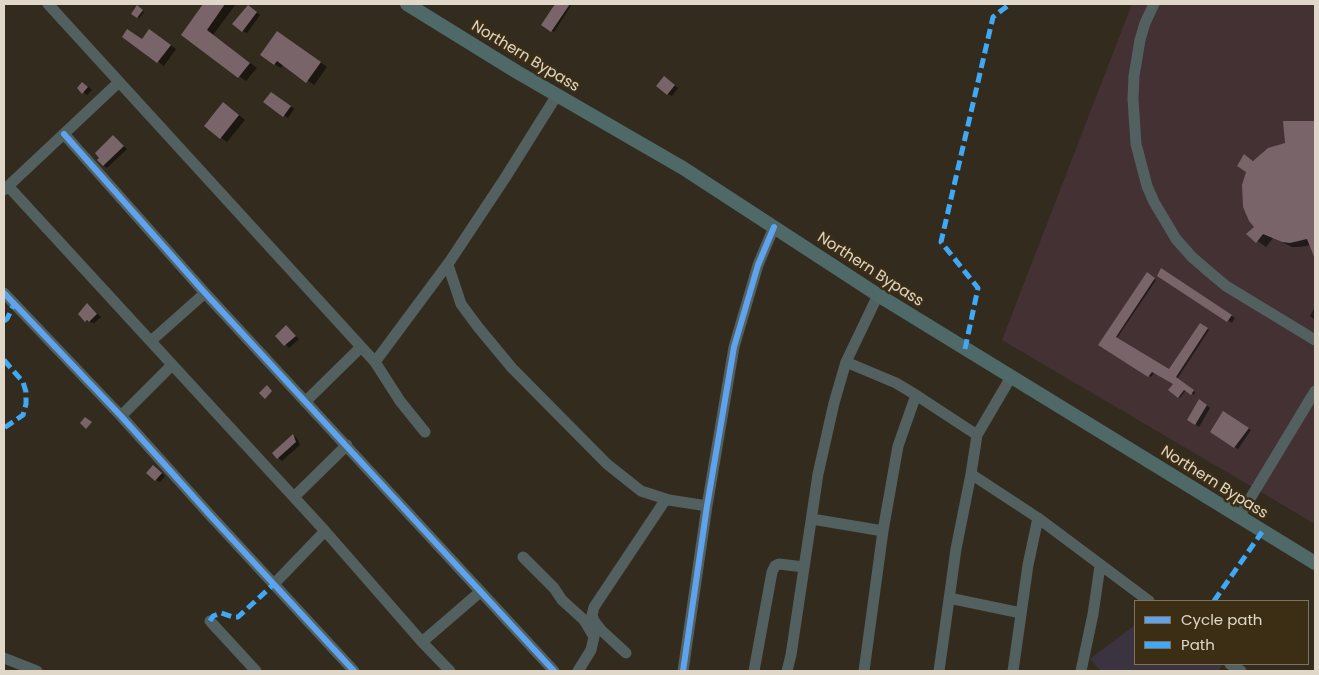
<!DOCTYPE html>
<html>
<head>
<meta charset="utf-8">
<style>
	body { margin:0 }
	#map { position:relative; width:1319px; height:675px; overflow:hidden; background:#332b1e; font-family:Poppins,sans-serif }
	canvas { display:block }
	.frame { position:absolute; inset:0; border:5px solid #e0d7c8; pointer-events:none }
	.legend { position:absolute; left:1134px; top:600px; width:175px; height:65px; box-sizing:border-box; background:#3c2e15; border:1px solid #7e725d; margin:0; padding:6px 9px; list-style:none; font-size:15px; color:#e0d7c8 }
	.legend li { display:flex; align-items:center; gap:10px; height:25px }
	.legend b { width:25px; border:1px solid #7e725d }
</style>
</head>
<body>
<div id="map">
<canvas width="1319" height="675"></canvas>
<div class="frame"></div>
<ul class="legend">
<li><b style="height:6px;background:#60a3ed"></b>Cycle path</li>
<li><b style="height:6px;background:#3fa9f5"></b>Path</li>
</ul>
</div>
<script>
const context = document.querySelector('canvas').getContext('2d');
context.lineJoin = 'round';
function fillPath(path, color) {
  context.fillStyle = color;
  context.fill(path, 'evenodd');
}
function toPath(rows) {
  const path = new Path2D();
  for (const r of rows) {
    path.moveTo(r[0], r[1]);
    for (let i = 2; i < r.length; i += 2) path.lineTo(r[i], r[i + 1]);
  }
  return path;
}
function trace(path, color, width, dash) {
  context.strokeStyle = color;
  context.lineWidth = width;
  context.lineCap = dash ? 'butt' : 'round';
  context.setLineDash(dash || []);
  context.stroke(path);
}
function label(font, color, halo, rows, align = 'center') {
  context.font = font + ' Poppins,sans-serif';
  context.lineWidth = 5;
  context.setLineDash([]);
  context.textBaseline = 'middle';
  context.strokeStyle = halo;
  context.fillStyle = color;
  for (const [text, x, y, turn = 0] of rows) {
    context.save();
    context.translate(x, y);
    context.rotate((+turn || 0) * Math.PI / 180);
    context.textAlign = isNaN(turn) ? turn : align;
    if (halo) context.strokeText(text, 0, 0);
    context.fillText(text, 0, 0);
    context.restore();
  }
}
fillPath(toPath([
	[1135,625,1135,664,1223,664,1218,671,1101,671,1090,659]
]), '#3b3340');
fillPath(toPath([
	[1132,4,1315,4,1315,524,1002,340]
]), '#433134');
fillPath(toPath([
	[205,4,236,4,213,35,257,68,246,81,182,35],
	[557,4,572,4,554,32,542,24],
	[138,7,144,12,139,18,133,14],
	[252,9,260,15,247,33,242,31],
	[155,34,176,49,164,66,123,36,142,40],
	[284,36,327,67,314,85,284,64,281,68,274,64],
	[668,80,678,88,672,96,667,94],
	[83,83,92,90,87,95,78,88],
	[275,96,294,109,288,118,265,102],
	[229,107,245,120,227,142,205,126],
	[1285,122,1315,123,1315,257,1311,245,1300,247,1292,247,1273,238,1266,247,1248,234,1256,227,1245,155,1254,161,1286,144],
	[113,136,127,149,107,168,103,165],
	[1166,272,1235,318,1232,323,1159,275],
	[1148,274,1156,280,1117,338,1170,371,1200,325,1209,330,1177,379,1195,392,1194,395,1186,390,1180,398,1169,390,1175,383,1155,372,1151,377,1100,345],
	[87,305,101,317,94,323,86,321],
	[1315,307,1315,320,1310,316],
	[286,327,299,339,289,348,277,336],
	[1204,403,1210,408,1199,427,1188,419],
	[1223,413,1251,430,1238,449,1212,432],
	[293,436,297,438,300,445,282,461,274,454],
	[157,469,165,476,160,482,156,480]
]), '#0007');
fillPath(toPath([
	[203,4,225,4,207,30,250,63,238,78,181,35],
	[555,4,570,4,551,32,541,25],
	[137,5,143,10,137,18,131,14],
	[248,5,257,12,242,32,232,24],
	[127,29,142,39,149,29,171,45,157,63,122,37],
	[277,31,321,62,306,83,277,61,274,65,260,55],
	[664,76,675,85,667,95,656,86],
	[82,82,88,87,82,94,77,88],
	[271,92,291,106,283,117,263,102],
	[223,102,239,115,220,139,204,126],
	[1283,121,1315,121,1315,259,1307,239,1290,243,1282,242,1263,234,1256,243,1246,234,1254,227,1249,221,1243,207,1242,185,1246,172,1237,166,1244,154,1253,161,1268,148,1285,143],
	[113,135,124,146,103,166,97,160,99,158,95,153],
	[1161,268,1232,315,1227,322,1157,276],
	[1147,272,1155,278,1116,337,1169,369,1200,323,1208,328,1176,377,1194,390,1191,395,1184,390,1178,398,1168,390,1173,384,1152,372,1148,377,1098,345],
	[87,303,97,314,89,322,87,320,85,322,78,314],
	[286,325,296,336,284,346,275,336],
	[267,385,272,391,265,399,259,393],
	[1199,399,1207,405,1195,425,1187,420],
	[1223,411,1249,428,1234,448,1210,432],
	[85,417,92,422,86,429,80,423],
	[293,434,296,442,277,459,272,453],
	[153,465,162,473,155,481,146,473]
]), '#796469');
trace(toPath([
	[48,4,375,362,400,401,425,432],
	[1154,4,1145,23,1140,40,1134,76,1133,99,1136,144,1147,186,1154,202,1176,239,1192,257,1207,270,1226,286,1315,340],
	[64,134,205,293,554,671],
	[8,186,325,531,422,642,450,671],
	[4,190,119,82],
	[448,265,461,304,478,327,512,368,607,464,641,491,669,500,707,506],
	[4,293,121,416,209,514,354,671],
	[151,341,205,293],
	[375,362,450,261,505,178,557,95],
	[846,362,896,383,916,395,977,435],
	[305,402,360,348],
	[121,416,172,365],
	[971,474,1038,518,1149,601],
	[294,497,347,445],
	[1239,517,1315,391],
	[812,519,883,531],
	[523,557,554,588,562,600,584,620,594,637,591,650,578,671],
	[274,584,325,531],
	[949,598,1021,613],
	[210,621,256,671],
	[422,642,480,592],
	[626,653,601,630,594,621,592,615,594,607,666,499],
	[4,658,37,671],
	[1230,664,1241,671],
	[683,671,707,506,734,347,758,265,774,227],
	[754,671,772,572,775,566,779,564,804,567],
	[787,671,791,655,818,474,834,403,846,362,878,295],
	[864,671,883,531,898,446,916,395],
	[939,671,956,549,971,474,977,435,1011,377],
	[1013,671,1028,565,1038,518],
	[1081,671,1093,614,1100,566]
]), '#526060', 11);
trace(toPath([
	[407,4,517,72,683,168,878,295,1315,563]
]), '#4f6868', 14);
trace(toPath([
	[4,321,7,319,14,304],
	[965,349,978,288,941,242,993,17,1010,4],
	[4,360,23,382,26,392,26,404,23,415,4,428],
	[1214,601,1262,532],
	[210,621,213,616,221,613,233,617,238,617,274,584]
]), '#3fa9f5', 5, [10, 5]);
trace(toPath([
	[64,134,205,293,554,671],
	[4,293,121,416,209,514,354,671],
	[683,671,707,506,734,347,758,265,774,227]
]), '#60a3ed', 6);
label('15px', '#e0d7c8', '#3c2e15', [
	["Northern Bypass",525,57,31],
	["Northern Bypass",870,270,33],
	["Northern Bypass",1214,483,32]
]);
</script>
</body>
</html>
